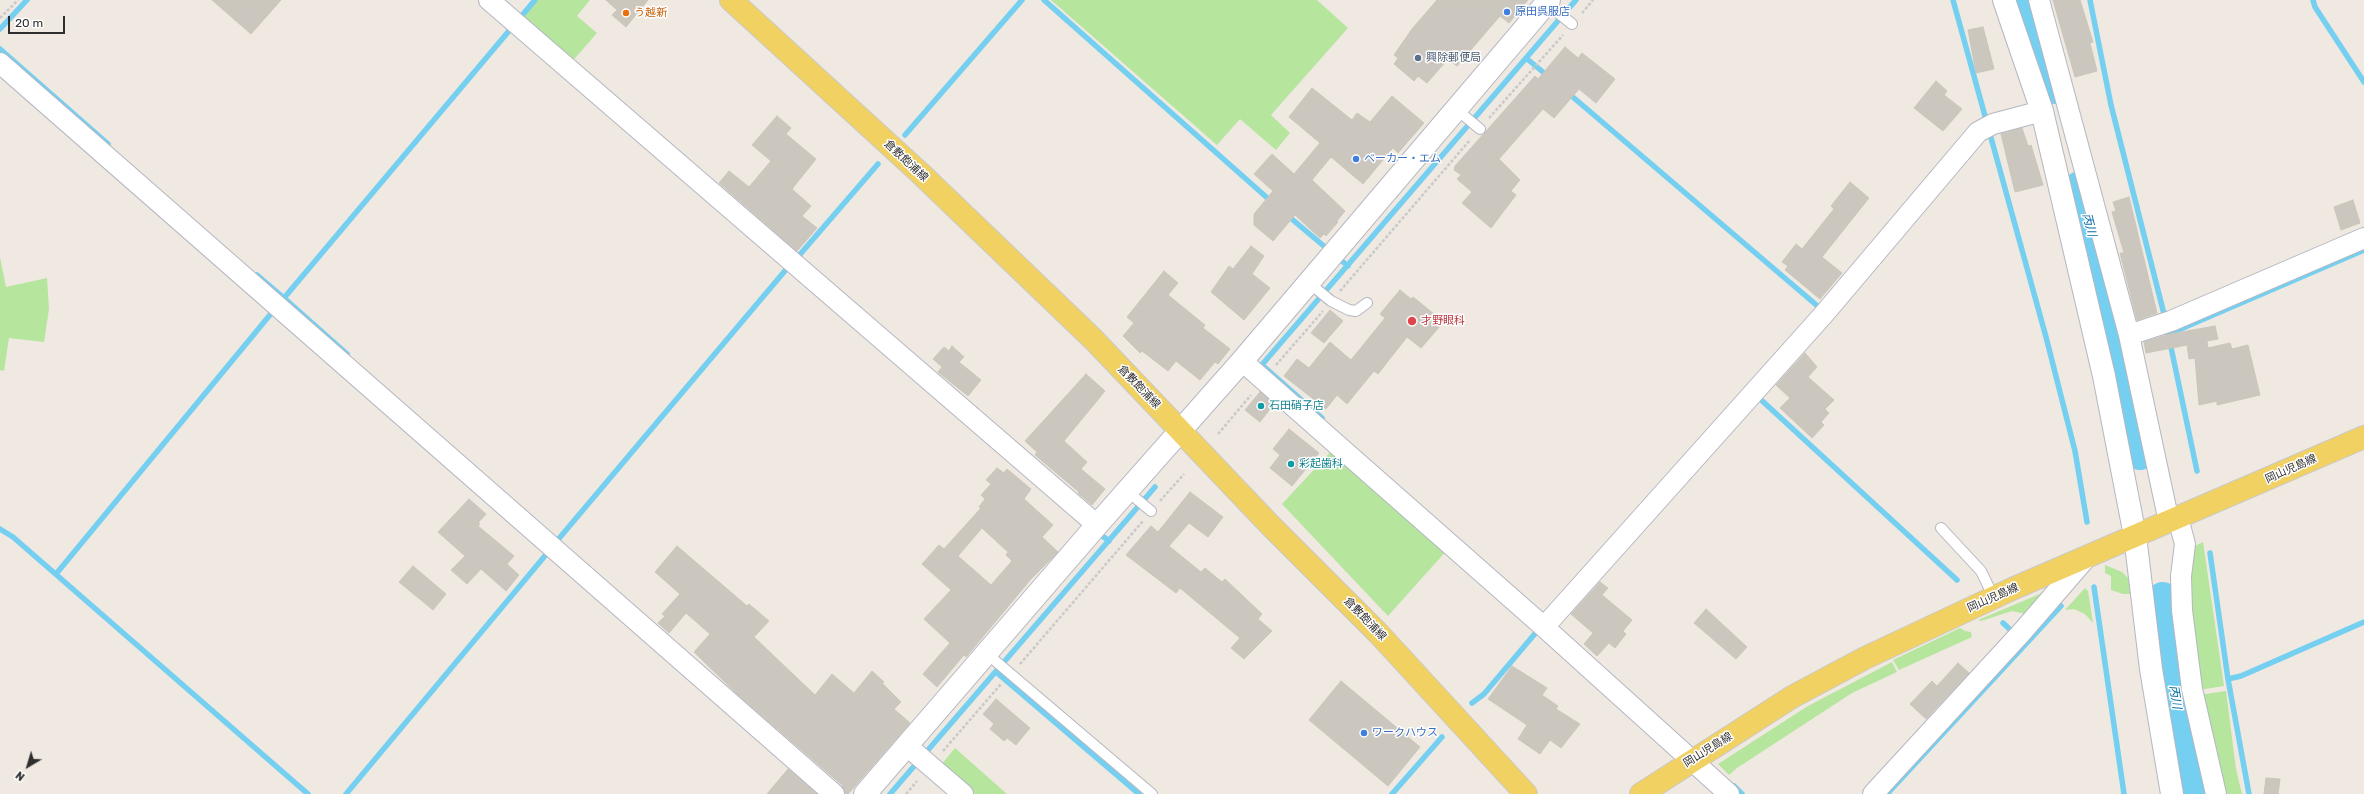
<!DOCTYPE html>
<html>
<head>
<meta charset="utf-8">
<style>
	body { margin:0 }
	#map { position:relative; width:2364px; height:794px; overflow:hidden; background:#efe9e1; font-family:Rubik,sans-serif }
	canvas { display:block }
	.north { position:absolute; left:8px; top:746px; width:40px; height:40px; -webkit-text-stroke:3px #fff; paint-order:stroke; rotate:218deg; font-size:11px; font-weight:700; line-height:16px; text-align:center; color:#2e2e2e }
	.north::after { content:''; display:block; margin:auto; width:14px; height:18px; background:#2e2e2e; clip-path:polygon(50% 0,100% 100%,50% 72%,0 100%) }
	.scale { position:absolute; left:8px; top:16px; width:57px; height:18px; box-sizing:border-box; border:2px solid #2e2e2e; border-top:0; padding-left:5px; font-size:12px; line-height:14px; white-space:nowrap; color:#2e2e2e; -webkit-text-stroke:3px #fff; paint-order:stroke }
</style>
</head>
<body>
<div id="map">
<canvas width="2364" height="794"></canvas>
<div class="north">N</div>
<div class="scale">20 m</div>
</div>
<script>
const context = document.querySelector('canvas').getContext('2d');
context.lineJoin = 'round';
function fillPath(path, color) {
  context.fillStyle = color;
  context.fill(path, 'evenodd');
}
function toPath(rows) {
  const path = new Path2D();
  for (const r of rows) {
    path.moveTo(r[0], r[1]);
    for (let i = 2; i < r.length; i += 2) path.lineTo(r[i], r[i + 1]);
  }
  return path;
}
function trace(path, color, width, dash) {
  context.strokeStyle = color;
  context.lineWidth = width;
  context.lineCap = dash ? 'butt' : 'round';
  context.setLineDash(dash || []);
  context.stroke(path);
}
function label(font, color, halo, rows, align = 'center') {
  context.font = font + ' Rubik,"Noto Sans JP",sans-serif';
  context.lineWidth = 3;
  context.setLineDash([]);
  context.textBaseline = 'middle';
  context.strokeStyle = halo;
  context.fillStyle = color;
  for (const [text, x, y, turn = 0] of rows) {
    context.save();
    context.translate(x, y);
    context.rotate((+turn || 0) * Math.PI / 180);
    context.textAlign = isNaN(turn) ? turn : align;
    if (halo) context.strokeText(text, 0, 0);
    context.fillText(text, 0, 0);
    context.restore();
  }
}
fillPath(toPath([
	[538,0,590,0,577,16,597,33,570,64,519,21],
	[1051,0,1317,0,1348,28,1271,115,1290,133,1276,150,1240,119,1217,145],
	[0,257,6,287,47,278,49,309,44,342,9,338,4,371,0,370],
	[1335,447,1448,549,1388,616,1282,504],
	[2203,542,2224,686,2199,690,2186,580,2193,547],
	[2105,565,2122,572,2129,579,2133,594,2123,594,2111,590,2111,576,2105,573],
	[2054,588,2030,615,2012,611,1981,621,1978,620],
	[2085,588,2088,591,2093,623,2085,614,2074,609,2065,610],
	[1960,628,1965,631,1971,632,1972,637,1899,670,1893,660],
	[1892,662,1897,672,1852,693,1737,768,1729,775,1718,764,1808,706],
	[2226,691,2236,769,2242,794,2221,794,2199,695],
	[955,748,1007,794,975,794,941,765]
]), '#b6e59e');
trace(toPath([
	[1044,0,1273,203],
	[1953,0,2046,337,2075,451,2087,522],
	[2090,0,2111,105,2164,314,2197,471],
	[2313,0,2315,7,2364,82],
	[0,29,27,0],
	[0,49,108,144],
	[1526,58,1549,77],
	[1567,92,1821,309],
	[905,135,1022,0],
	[1287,215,1325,247],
	[796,259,878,164],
	[1342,261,1348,266],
	[257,275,284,298,535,0],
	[282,300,284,298,347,354],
	[2169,334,2364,250],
	[1262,365,1322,418],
	[1260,367,1576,0],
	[1758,397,1957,580],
	[0,529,13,537,308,794],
	[1101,535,1109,541],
	[556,542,789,266],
	[2210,553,2228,679,2249,794],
	[56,574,274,310],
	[2094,587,2124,794],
	[2003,623,2016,635],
	[996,672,1139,794],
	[2228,679,2241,676,2364,622],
	[1472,703,1484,694,1538,630],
	[1734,786,1742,794],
	[346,794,549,551],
	[890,794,1155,487],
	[1392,794,1442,737],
	[1887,794,2061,606]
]), '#75cff0', 5.5);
trace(toPath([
	[2025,0,2055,87],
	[2080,188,2116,338,2140,453],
	[2163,599,2175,698,2193,794]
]), '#75cff0', 34);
const building = toPath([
	[212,0,281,0,251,34,212,0],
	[606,0,648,0,626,27,612,15,617,10,606,0],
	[1437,0,1528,0,1509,23,1500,16,1457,66,1448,59,1427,83,1418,76,1414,81,1394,64,1398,58,1394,55,1412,29,1437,0],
	[2053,0,2080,0,2093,42,2090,43,2097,71,2075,77,2053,0],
	[1983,27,1994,69,1976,73,1968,30,1983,27],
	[1565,47,1578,58,1582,53,1615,79,1596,103,1579,89,1554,118,1543,109,1499,159,1520,180,1511,191,1516,195,1491,228,1462,203,1472,192,1457,179,1461,175,1454,170,1455,166,1535,76,1538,79,1565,47],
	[1936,81,1947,91,1944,95,1962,109,1943,131,1914,108,1936,81],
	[1312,88,1352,120,1357,113,1370,122,1392,96,1424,123,1398,153,1393,148,1363,184,1331,157,1312,180,1345,211,1337,221,1338,222,1326,236,1324,234,1320,238,1295,215,1273,241,1254,225,1254,214,1273,191,1254,174,1272,154,1294,174,1320,143,1289,117,1312,88],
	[777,116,791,128,786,134,816,159,792,189,811,206,802,216,817,228,797,251,719,183,729,171,749,187,771,161,752,145,777,116],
	[2022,128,2028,146,2031,145,2043,185,2015,192,2001,134,2022,128],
	[1850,182,1869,198,1822,257,1842,273,1820,299,1785,270,1788,266,1782,262,1796,244,1802,249,1834,209,1831,206,1850,182],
	[2129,197,2157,313,2137,320,2120,253,2124,253,2112,212,2116,211,2113,202,2129,197],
	[2353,200,2360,223,2341,230,2334,207,2353,200],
	[1251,246,1264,256,1252,274,1270,288,1244,320,1211,292,1229,266,1233,269,1251,246],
	[1164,271,1178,283,1168,295,1205,325,1203,328,1230,349,1218,364,1215,362,1200,380,1176,361,1168,371,1142,351,1140,353,1123,336,1134,323,1127,317,1164,271],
	[1400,290,1411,299,1413,297,1434,314,1431,317,1441,325,1421,348,1407,337,1378,374,1374,371,1347,404,1337,395,1326,409,1284,376,1297,359,1309,368,1330,342,1351,360,1385,318,1380,314,1400,290],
	[1330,310,1343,321,1324,343,1311,333,1330,310],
	[2215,326,2218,339,2207,341,2208,348,2230,343,2232,349,2248,345,2260,395,2217,405,2217,401,2199,405,2195,358,2189,359,2187,345,2146,353,2144,342,2170,334,2215,326],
	[952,346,964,357,959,362,981,380,968,396,938,372,942,367,933,359,944,347,949,351,952,346],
	[1805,353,1817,367,1808,377,1834,400,1825,409,1829,413,1821,422,1824,425,1812,438,1780,408,1790,398,1776,385,1805,353],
	[1086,374,1105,391,1064,441,1087,462,1081,469,1105,489,1092,505,1078,493,1079,492,1035,455,1037,452,1025,441,1086,374],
	[1260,392,1274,404,1260,422,1245,410,1260,392],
	[1289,429,1319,453,1292,486,1270,468,1280,455,1273,449,1289,429],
	[997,468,1004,473,1007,469,1031,489,1024,499,1053,525,1042,537,1058,552,1031,579,966,657,964,655,937,687,923,674,950,643,924,619,951,590,922,564,939,545,944,549,981,508,979,507,985,499,981,495,991,484,986,480,997,468],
	[982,528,1008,552,1006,555,1012,561,991,585,958,556,982,528],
	[1190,492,1223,517,1208,537,1189,523,1169,546,1201,572,1205,568,1222,582,1225,579,1262,614,1258,619,1272,631,1244,659,1231,648,1240,638,1180,588,1176,593,1126,555,1151,526,1158,532,1190,492],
	[469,499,486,514,478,523,480,524,478,526,514,556,507,564,519,575,506,591,481,569,467,584,451,570,465,556,438,532,469,499],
	[677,546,747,606,749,604,769,621,754,637,815,695,832,674,854,693,872,671,884,682,882,683,901,702,894,709,910,723,848,794,845,794,842,785,737,694,694,652,710,634,686,613,669,633,658,623,665,616,662,614,680,594,655,572,677,546],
	[413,566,446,594,433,610,399,582,413,566],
	[1600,582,1608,588,1602,595,1632,620,1623,631,1626,634,1615,648,1609,643,1597,656,1584,644,1593,633,1571,614,1600,582],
	[1706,609,1747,647,1736,659,1694,623,1706,609],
	[1958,663,1969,673,1926,719,1910,704,1932,681,1937,686,1958,663],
	[1512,666,1547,688,1542,695,1558,706,1556,709,1580,724,1561,748,1550,740,1540,754,1518,739,1527,725,1488,699,1512,666],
	[1341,681,1420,747,1388,786,1309,720,1341,681],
	[996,699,1030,728,1016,745,1007,738,1004,741,990,729,994,724,983,714,996,699],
	[788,769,817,794,767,794,788,769],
	[2266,778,2280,779,2278,794,2264,794,2266,778]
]);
fillPath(building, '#cbc7bf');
trace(building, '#cbc5ba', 1);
const service = toPath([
	[1546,3,1572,24],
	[1456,109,1480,129],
	[1308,282,1331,301,1349,310,1356,311,1367,303],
	[1127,491,1151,511],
	[1941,528,1981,571,1994,598],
	[986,653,1152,794]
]);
const minor = toPath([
	[489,0,1097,525],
	[2039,0,2129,335,2169,522],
	[0,63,834,794],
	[2129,335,2171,321,2364,238],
	[1242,361,1544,627,1729,794],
	[2178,518,2185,544,2181,576,2182,610,2192,689,2216,794],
	[1544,627,1824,314,1978,132,1993,124,2042,111],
	[906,745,963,794],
	[1873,794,2022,632,2086,558]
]);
const tertiary = toPath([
	[2004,0,2042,111,2104,376,2135,536,2151,669,2172,794],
	[865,794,1097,525,1242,361,1549,0]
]);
const primary = toPath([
	[731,0,920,173,1094,340,1270,525,1379,634,1526,794],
	[1641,794,1792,697,1865,658,2012,589,2364,437]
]);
trace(service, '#b4b7c1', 12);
trace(minor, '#b4b7c1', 22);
trace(tertiary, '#b4b7c1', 24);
trace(primary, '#c9c9c9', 24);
trace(toPath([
	[1582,13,1593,0],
	[0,18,18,0],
	[1489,118,1563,35],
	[1340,291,1470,140],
	[1276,365,1323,311],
	[1218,434,1251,395],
	[1160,501,1184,474],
	[1020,664,1143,521],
	[943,751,1001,684],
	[906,794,917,781]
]), '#c9c9c9', 2.5, [3, 2]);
trace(service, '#fff', 10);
trace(minor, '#fff', 20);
trace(tertiary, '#fff', 22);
trace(primary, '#f2d163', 22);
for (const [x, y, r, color] of [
	[1507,12,4,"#3f7fe0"],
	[626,13,4,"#e8710a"],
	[1418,58,4,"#5c6f8a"],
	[1356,159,4,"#3f7fe0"],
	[1412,321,5,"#e0444e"],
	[1261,406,4,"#0f9aa8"],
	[1291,464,4,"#0f9aa8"],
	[1364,733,4,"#3f7fe0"]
]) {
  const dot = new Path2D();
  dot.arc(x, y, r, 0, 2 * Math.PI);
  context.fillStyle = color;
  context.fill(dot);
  trace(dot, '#fff', 1.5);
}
label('11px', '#366cbe', '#fff', [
	["原田呉服店",1515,12],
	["ベーカー・エム",1364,159],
	["ワークハウス",1372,733]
], 'left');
label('11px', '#c56008', '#fff', [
	["う越新",634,13]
], 'left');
label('11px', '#4e5e75', '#fff', [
	["興除郵便局",1426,58]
], 'left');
label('11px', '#2e2e2e', '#fff', [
	["倉敷飽浦線",906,161,43],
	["倉敷飽浦線",1139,387,46],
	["岡山児島線",2291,469,-24],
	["岡山児島線",1993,598,-24],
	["倉敷飽浦線",1365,619,46],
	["岡山児島線",1708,750,-32]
]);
label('11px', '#be3a42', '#fff', [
	["才野眼科",1421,321]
], 'left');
label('11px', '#0d838f', '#fff', [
	["石田硝子店",1269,406],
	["彩起歯科",1299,464]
], 'left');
label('italic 12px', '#0d6fa3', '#fff', [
	["丙川",2089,225,76],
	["丙川",2175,697,81]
]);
</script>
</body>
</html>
